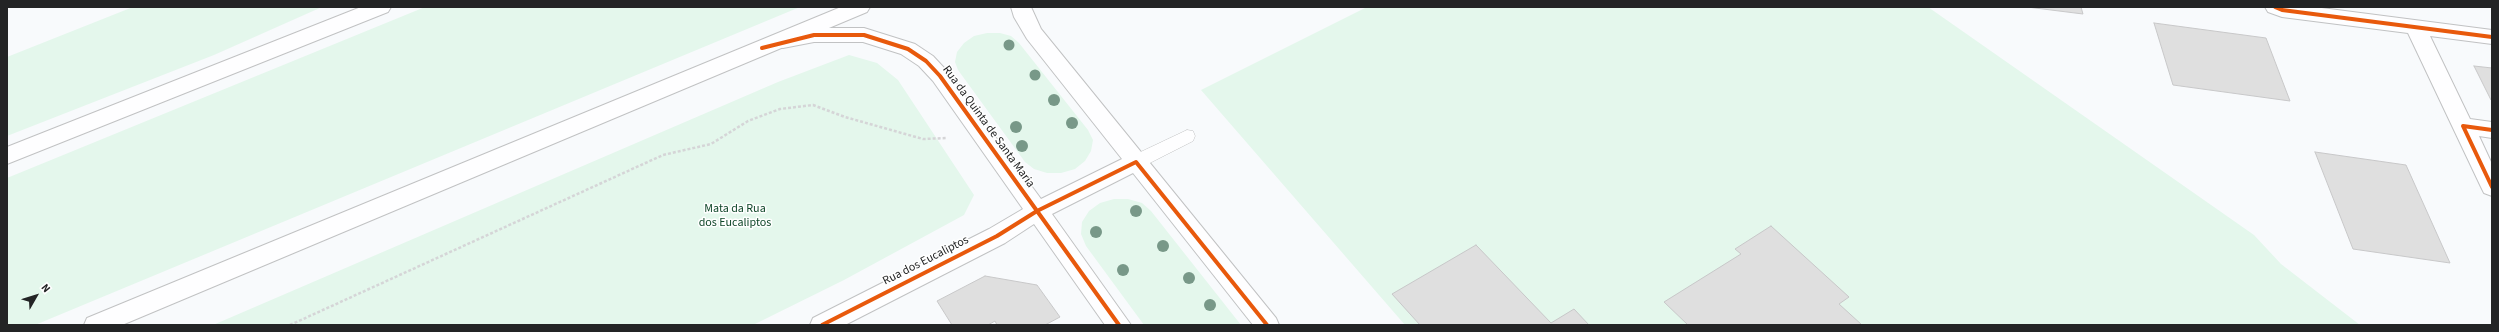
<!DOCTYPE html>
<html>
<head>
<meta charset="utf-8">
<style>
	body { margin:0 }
	#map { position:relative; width:2499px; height:332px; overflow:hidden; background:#f8fafc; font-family:"Source Sans 3",sans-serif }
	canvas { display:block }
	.frame { position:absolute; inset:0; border:8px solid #232425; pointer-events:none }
	.north { position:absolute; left:16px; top:276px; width:40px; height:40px; -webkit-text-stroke:3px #fff; paint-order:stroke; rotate:51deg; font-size:11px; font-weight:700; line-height:16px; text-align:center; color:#232425 }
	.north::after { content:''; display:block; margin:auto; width:14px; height:18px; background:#232425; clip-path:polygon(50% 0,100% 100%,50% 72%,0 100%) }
</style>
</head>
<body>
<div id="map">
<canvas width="2499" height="332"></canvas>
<div class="frame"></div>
<div class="north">N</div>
</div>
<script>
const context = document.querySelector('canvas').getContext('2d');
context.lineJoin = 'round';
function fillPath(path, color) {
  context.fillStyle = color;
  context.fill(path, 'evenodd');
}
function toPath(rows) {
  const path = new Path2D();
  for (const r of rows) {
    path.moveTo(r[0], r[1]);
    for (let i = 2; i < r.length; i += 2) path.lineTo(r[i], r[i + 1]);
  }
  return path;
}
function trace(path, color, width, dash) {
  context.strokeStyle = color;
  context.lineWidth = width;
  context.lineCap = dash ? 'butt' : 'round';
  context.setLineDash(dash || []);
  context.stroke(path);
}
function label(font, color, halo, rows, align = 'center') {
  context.font = font + ' "Source Sans 3",sans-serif';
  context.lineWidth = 3;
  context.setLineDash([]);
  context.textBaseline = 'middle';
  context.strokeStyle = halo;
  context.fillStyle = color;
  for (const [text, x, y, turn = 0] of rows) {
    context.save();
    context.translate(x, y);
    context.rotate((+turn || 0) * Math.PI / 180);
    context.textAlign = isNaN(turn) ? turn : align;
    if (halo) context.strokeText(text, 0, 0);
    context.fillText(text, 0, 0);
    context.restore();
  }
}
fillPath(toPath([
	[133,7,322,7,214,55,7,136,7,57],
	[425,7,800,7,35,325,7,325,7,178],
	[1367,7,1928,7,2254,235,2281,264,2360,325,1405,325,1201,90],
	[987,33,1000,33,1011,36,1019,43,1088,130,1093,140,1091,151,1085,161,1075,169,1061,173,1047,173,1034,169,1025,162,958,70,955,62,957,52,964,43,974,36],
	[849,55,877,63,898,80,974,195,964,215,844,280,753,325,213,325,778,82],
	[1114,199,1128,199,1142,203,1151,211,1241,325,1144,325,1086,246,1081,234,1082,222,1089,211,1100,203]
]), '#e4f7ec');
const building = toPath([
	[2027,7,2081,7,2083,14,2027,7],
	[2154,23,2266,38,2290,101,2173,85,2154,23],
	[2474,66,2492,68,2492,100,2491,100,2474,66],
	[2315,152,2406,165,2450,263,2353,249,2315,152],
	[1771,226,1849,297,1839,304,1862,325,1688,325,1664,302,1741,254,1735,249,1771,226],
	[1476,245,1551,323,1574,309,1589,325,1420,325,1392,294,1476,245],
	[985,276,1037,285,1060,317,1045,325,997,325,995,321,988,325,952,325,937,301,985,276]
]);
fillPath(building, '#dfdfdf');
trace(building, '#c8c8c9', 1);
const lane = toPath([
	[1187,130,1193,131,1195,136,1193,141,1142,167,1136,169,1130,167,1128,162,1130,157,1187,130]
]);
const street = toPath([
	[2265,7,2314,7,2492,30,2492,44,2430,36,2470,119,2492,122,2492,138,2479,136,2492,164,2492,196,2484,193,2481,187,2408,33,2282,17,2268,12,2265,7]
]);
const secondary = toPath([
	[1011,7,1031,7,1041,29,1276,318,1279,325,1253,325,1133,173,1052,214,1131,325,1105,325,1034,224,1005,243,845,325,810,325,813,318,989,229,1023,209,933,81,919,66,901,54,863,42,814,42,783,48,776,46,773,41,776,36,814,28,864,28,915,44,933,56,947,71,1041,199,1122,159,1027,39,1014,17,1011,7]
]);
const highway = toPath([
	[361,7,391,7,388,12,7,164,7,147,361,7],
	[841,7,870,7,867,12,122,325,84,325,87,318,841,7]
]);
trace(lane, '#c1c2c3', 1);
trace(street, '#c1c2c3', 2);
trace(secondary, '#c1c2c3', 2);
trace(highway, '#c1c2c3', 2);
trace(toPath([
	[290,325,663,155,711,144,748,121,780,109,813,105,845,117,923,139,947,138]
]), '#d5d5d7', 2.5, [3, 2]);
fillPath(lane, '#fefeff');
fillPath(street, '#fefeff');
fillPath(secondary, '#fefeff');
fillPath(highway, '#fefeff');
trace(toPath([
	[2275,7,2282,10,2492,37],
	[762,48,814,35,864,35,908,49,926,61,940,76,1119,325],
	[2492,130,2463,126,2492,187],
	[822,325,997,236,1037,211,1136,162,1267,325]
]), '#e8590c', 4);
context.fillStyle = '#789888';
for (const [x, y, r] of [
	[1009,45,5.5],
	[1035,75,5.5],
	[1054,100,6],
	[1072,123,6],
	[1016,127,6],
	[1022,146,6],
	[1136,211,6],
	[1096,232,6],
	[1163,246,6],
	[1123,270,6],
	[1189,278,6],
	[1210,305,6]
]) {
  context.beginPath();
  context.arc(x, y, r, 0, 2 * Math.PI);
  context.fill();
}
label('12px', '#232425', '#fff', [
	["Rua da Quinta de Santa Maria",988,127,54],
	["Rua dos Eucaliptos",926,261,-27]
]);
label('12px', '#0f4729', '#fff', [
	["Mata da Rua",735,209],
	["dos Eucaliptos",735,223]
]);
</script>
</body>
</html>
